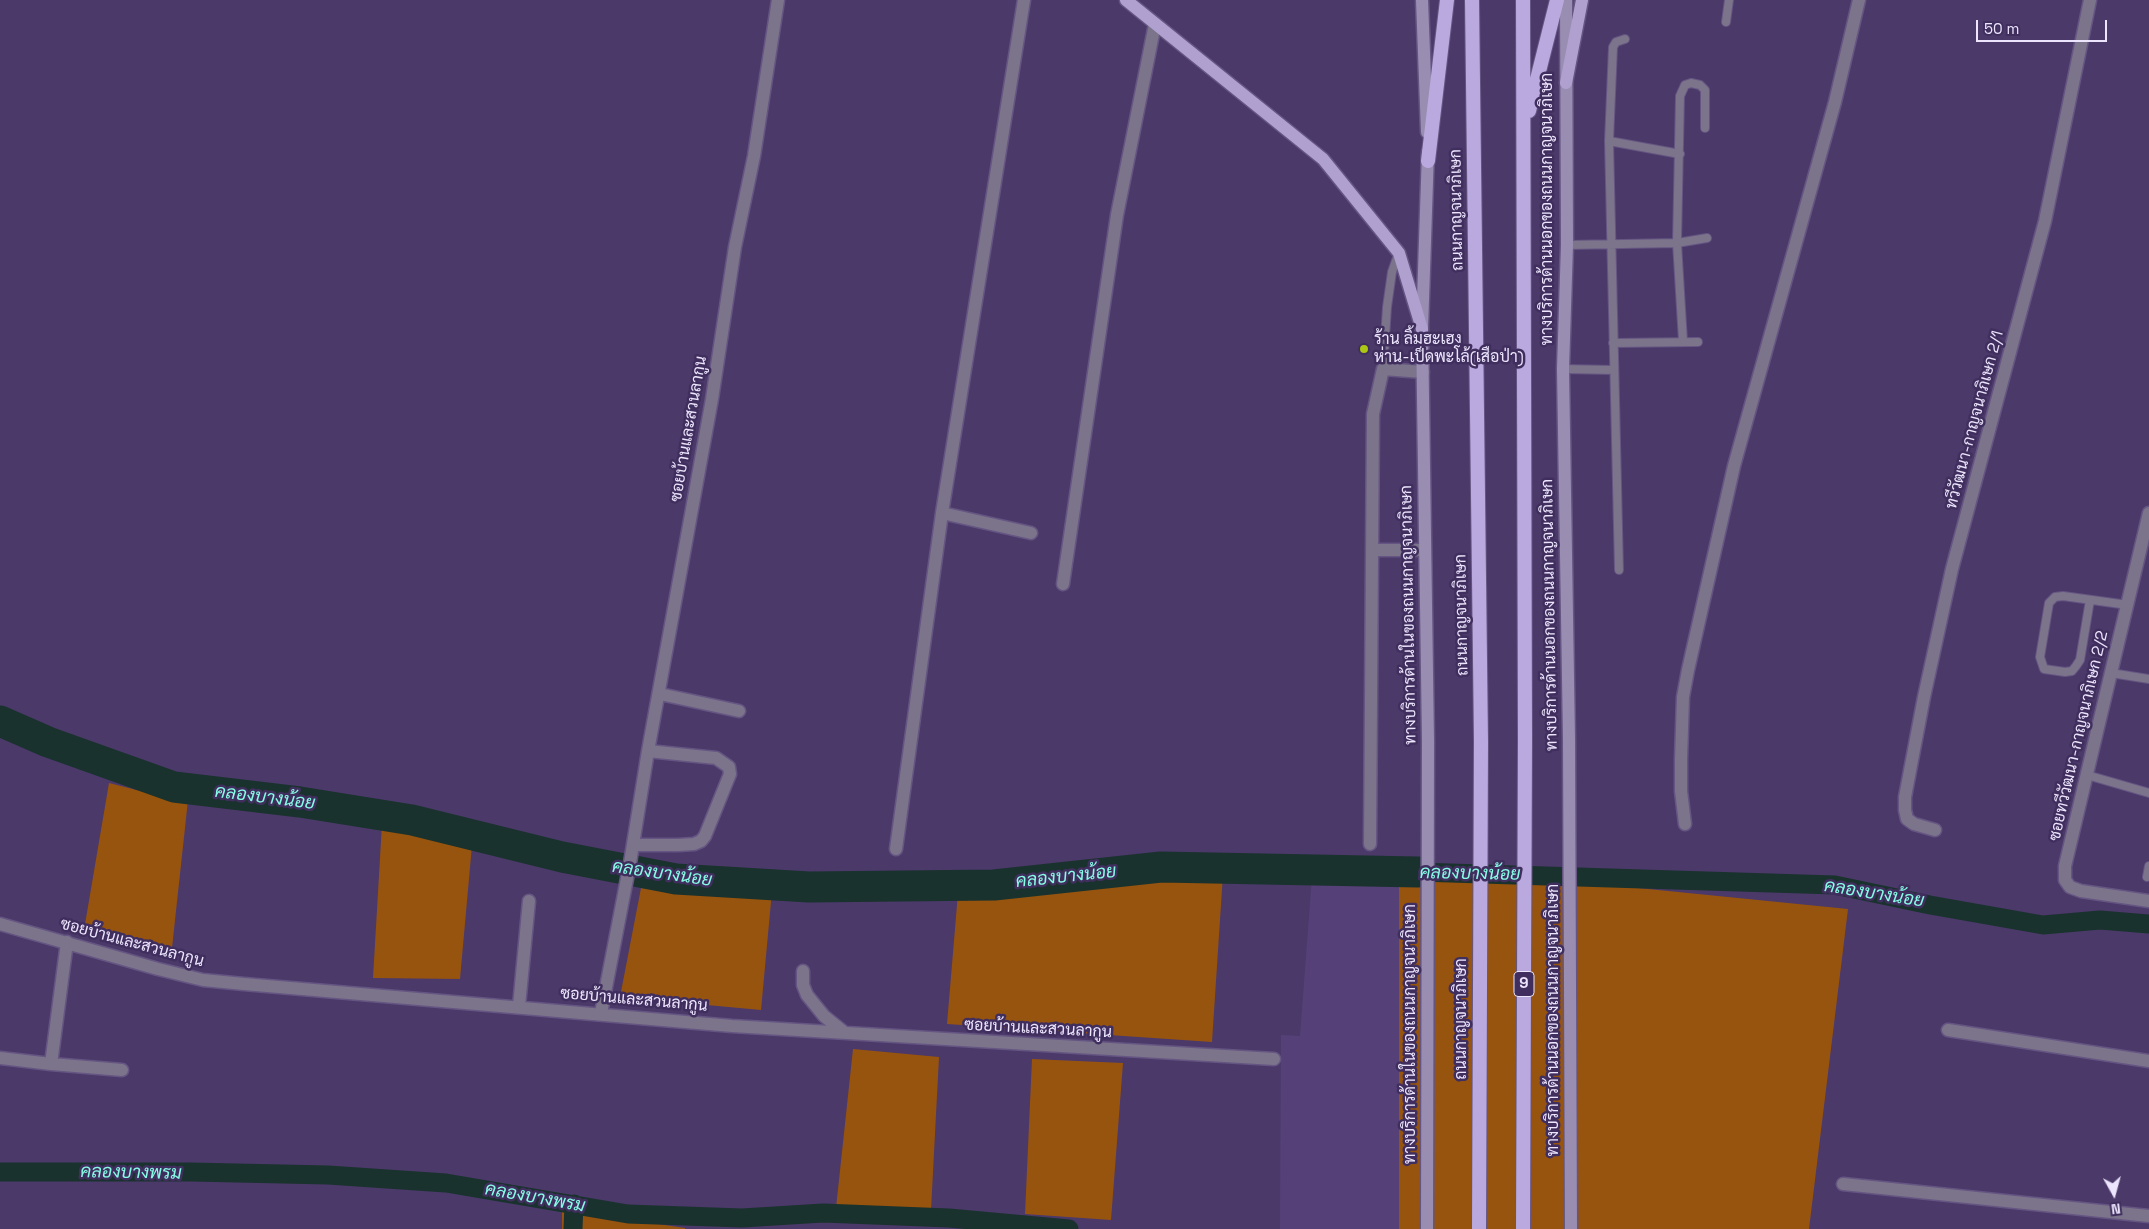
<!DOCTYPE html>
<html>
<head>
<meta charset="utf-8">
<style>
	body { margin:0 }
	#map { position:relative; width:2149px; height:1229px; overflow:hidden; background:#4b396a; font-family:"Space Grotesk",sans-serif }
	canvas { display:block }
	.north { position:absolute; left:2089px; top:1169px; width:50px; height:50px; -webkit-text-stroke:4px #402f5e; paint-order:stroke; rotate:173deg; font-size:14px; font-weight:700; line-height:20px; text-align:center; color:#ece5fd }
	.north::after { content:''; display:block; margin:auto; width:18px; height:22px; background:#ece5fd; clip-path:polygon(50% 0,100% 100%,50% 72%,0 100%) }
	.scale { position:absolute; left:1976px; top:20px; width:131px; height:22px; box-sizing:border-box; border:2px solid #ece5fd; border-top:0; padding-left:6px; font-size:15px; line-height:18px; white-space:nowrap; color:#ece5fd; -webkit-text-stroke:4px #402f5e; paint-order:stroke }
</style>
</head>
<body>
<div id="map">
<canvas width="2149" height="1229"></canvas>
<div class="north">N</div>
<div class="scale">50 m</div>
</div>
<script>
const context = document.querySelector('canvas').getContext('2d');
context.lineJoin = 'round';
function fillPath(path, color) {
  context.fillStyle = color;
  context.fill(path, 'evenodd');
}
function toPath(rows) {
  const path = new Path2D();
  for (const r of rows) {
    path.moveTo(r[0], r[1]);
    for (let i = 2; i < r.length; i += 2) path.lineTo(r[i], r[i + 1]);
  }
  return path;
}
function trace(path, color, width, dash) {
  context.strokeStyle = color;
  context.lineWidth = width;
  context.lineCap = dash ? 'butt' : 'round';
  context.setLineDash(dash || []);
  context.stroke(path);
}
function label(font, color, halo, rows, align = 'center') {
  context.font = font + ' "Space Grotesk",Sarabun,sans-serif';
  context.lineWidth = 5;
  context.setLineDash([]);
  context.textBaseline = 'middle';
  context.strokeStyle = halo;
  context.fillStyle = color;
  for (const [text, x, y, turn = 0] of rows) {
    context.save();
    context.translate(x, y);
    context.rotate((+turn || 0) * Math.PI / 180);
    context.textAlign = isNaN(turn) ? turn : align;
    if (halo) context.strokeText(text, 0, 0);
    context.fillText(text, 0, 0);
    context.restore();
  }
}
fillPath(toPath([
	[1312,877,1399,877,1399,1229,1280,1229,1281,1035,1300,1036]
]), '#554178');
fillPath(toPath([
	[109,783,168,798,188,800,171,957,84,930],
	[382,824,410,828,472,845,460,979,373,978],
	[1164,873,1223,874,1212,1042,947,1024,958,893],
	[1399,877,1598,884,1848,909,1809,1229,1399,1229],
	[641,888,723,893,772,891,761,1010,620,997],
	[853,1049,939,1057,931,1210,836,1208],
	[1032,1059,1123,1063,1111,1220,1025,1214],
	[562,1210,685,1228,685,1229,562,1229]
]), '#97540e');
trace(toPath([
	[1418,872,1835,885,1930,905,2043,925,2100,920,2149,924],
	[0,1172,191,1172,328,1175,446,1183,628,1214,742,1218,823,1213,949,1218,1069,1229],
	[573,1229,574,1204]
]), '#1a322d', 19);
trace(toPath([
	[0,721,48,742,174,787,300,802,412,820,562,857,676,879,809,887,994,885,1161,867,1418,872]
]), '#1a322d', 31);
const service = toPath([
	[1726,22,1729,0],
	[1609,141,1680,154],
	[1567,245,1677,243,1707,238],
	[1683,341,1677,243,1680,96,1685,85,1691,83,1700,85,1705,90,1705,128],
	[1613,343,1698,342],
	[1383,369,1387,307,1392,272,1398,255],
	[1563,369,1614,370],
	[1619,570,1609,141,1613,47,1616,42,1625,39],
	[2090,600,2080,660,2076,666,2072,671,2065,672,2044,669,2040,657,2049,603,2055,597,2063,596,2128,605],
	[2111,673,2149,679],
	[2087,775,2149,793],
	[2147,877,2149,866]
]);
const minor = toPath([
	[942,513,1031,533],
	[2149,513,2065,866,2065,880,2070,887,2081,891,2149,901],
	[1372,550,1424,550],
	[1063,584,1117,215,1155,24],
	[660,694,739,711],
	[1685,824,1681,791,1681,759,1683,697,1688,670,1734,466,1835,102,1859,0],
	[1935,830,1914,824,1907,819,1905,810,1905,797,1924,697,1952,569,2045,221,2090,0],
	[1370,844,1373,414,1383,369,1423,372],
	[633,845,678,845,694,844,701,841,705,836,730,774,729,767,716,758,648,751],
	[896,849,942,513,1024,0],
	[0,924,158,969,203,980,244,984,732,1026,1274,1059],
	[67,942,51,1064,122,1070],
	[803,971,803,985,807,995,824,1016,845,1033],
	[519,1006,529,901],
	[601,1013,630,863,648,751,712,399,735,247,754,156,778,0],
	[1948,1030,2149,1061],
	[0,1058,51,1064],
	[1843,1184,2149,1216]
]);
const secondary = toPath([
	[1422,0,1427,132],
	[1566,0,1567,245,1563,369,1569,739,1571,1229],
	[1427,1229,1428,741,1422,329,1428,152]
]);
const primary = toPath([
	[1126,0,1323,159,1399,253,1422,329],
	[1566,83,1582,0]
]);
const trunk = toPath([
	[1472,0,1481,741,1479,1229],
	[1529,111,1557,0],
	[1428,161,1447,0],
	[1523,1229,1525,740,1523,0]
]);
trace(service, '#655582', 10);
trace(minor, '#655582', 15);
trace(secondary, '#655582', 15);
trace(primary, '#655582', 15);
trace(trunk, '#655582', 16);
trace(service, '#7b748b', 8);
trace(minor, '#7b748b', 12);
trace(secondary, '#998db2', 12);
trace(primary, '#afa0d0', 12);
trace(trunk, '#baa9de', 14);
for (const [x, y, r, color] of [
	[1364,349,5,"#abc614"]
]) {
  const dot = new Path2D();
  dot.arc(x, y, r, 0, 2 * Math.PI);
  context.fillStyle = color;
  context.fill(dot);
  trace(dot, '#402f5e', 2);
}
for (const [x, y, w] of [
	[1524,984,20]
]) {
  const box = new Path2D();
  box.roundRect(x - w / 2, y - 12.5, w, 25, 4);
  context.fillStyle = '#402f5e';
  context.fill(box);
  trace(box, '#ece5fd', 1);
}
label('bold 15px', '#ece5fd', null, [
	["9",1524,984]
]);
label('16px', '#ece5fd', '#402f5e', [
	["ทางบริการด้านนอกของถนนกาญจนาภิเษก",1548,209,-90],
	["ถนนกาญจนาภิเษก",1457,210,-91],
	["ทวีวัฒนา-กาญจนาภิเษก 2/1",1975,420,-75],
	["ซอยบ้านและสวนลากูน",689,429,-80],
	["ทางบริการด้านในของถนนกาญจนาภิเษก",1409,615,-91],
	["ถนนกาญจนาภิเษก",1462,615,-91],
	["ทางบริการด้านนอกของถนนกาญจนาภิเษก",1550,615,-91],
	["ซอยทวีวัฒนา-กาญจนาภิเษก 2/2",2079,736,-77],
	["ซอยบ้านและสวนลากูน",132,943,15],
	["ซอยบ้านและสวนลากูน",634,1000,5],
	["ถนนกาญจนาภิเษก",1462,1019,-90],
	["ทางบริการด้านนอกของถนนกาญจนาภิเษก",1554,1020,-90],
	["ซอยบ้านและสวนลากูน",1038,1029,3],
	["ทางบริการด้านในของถนนกาญจนาภิเษก",1411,1034,-90]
]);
label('16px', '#ece5fd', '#402f5e', [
	["ร้าน ลิ้มฮะเฮง",1374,340],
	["ห่าน-เป็ดพะโล้(เสือป่า)",1374,358]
], 'left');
label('italic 18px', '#86fce5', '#402f5e', [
	["คลองบางน้อย",265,798,7],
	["คลองบางน้อย",662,874,8],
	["คลองบางน้อย",1470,874,1],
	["คลองบางน้อย",1066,877,-6],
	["คลองบางน้อย",1874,894,9],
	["คลองบางพรม",131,1173,1],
	["คลองบางพรม",535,1198,10]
]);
</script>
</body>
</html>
